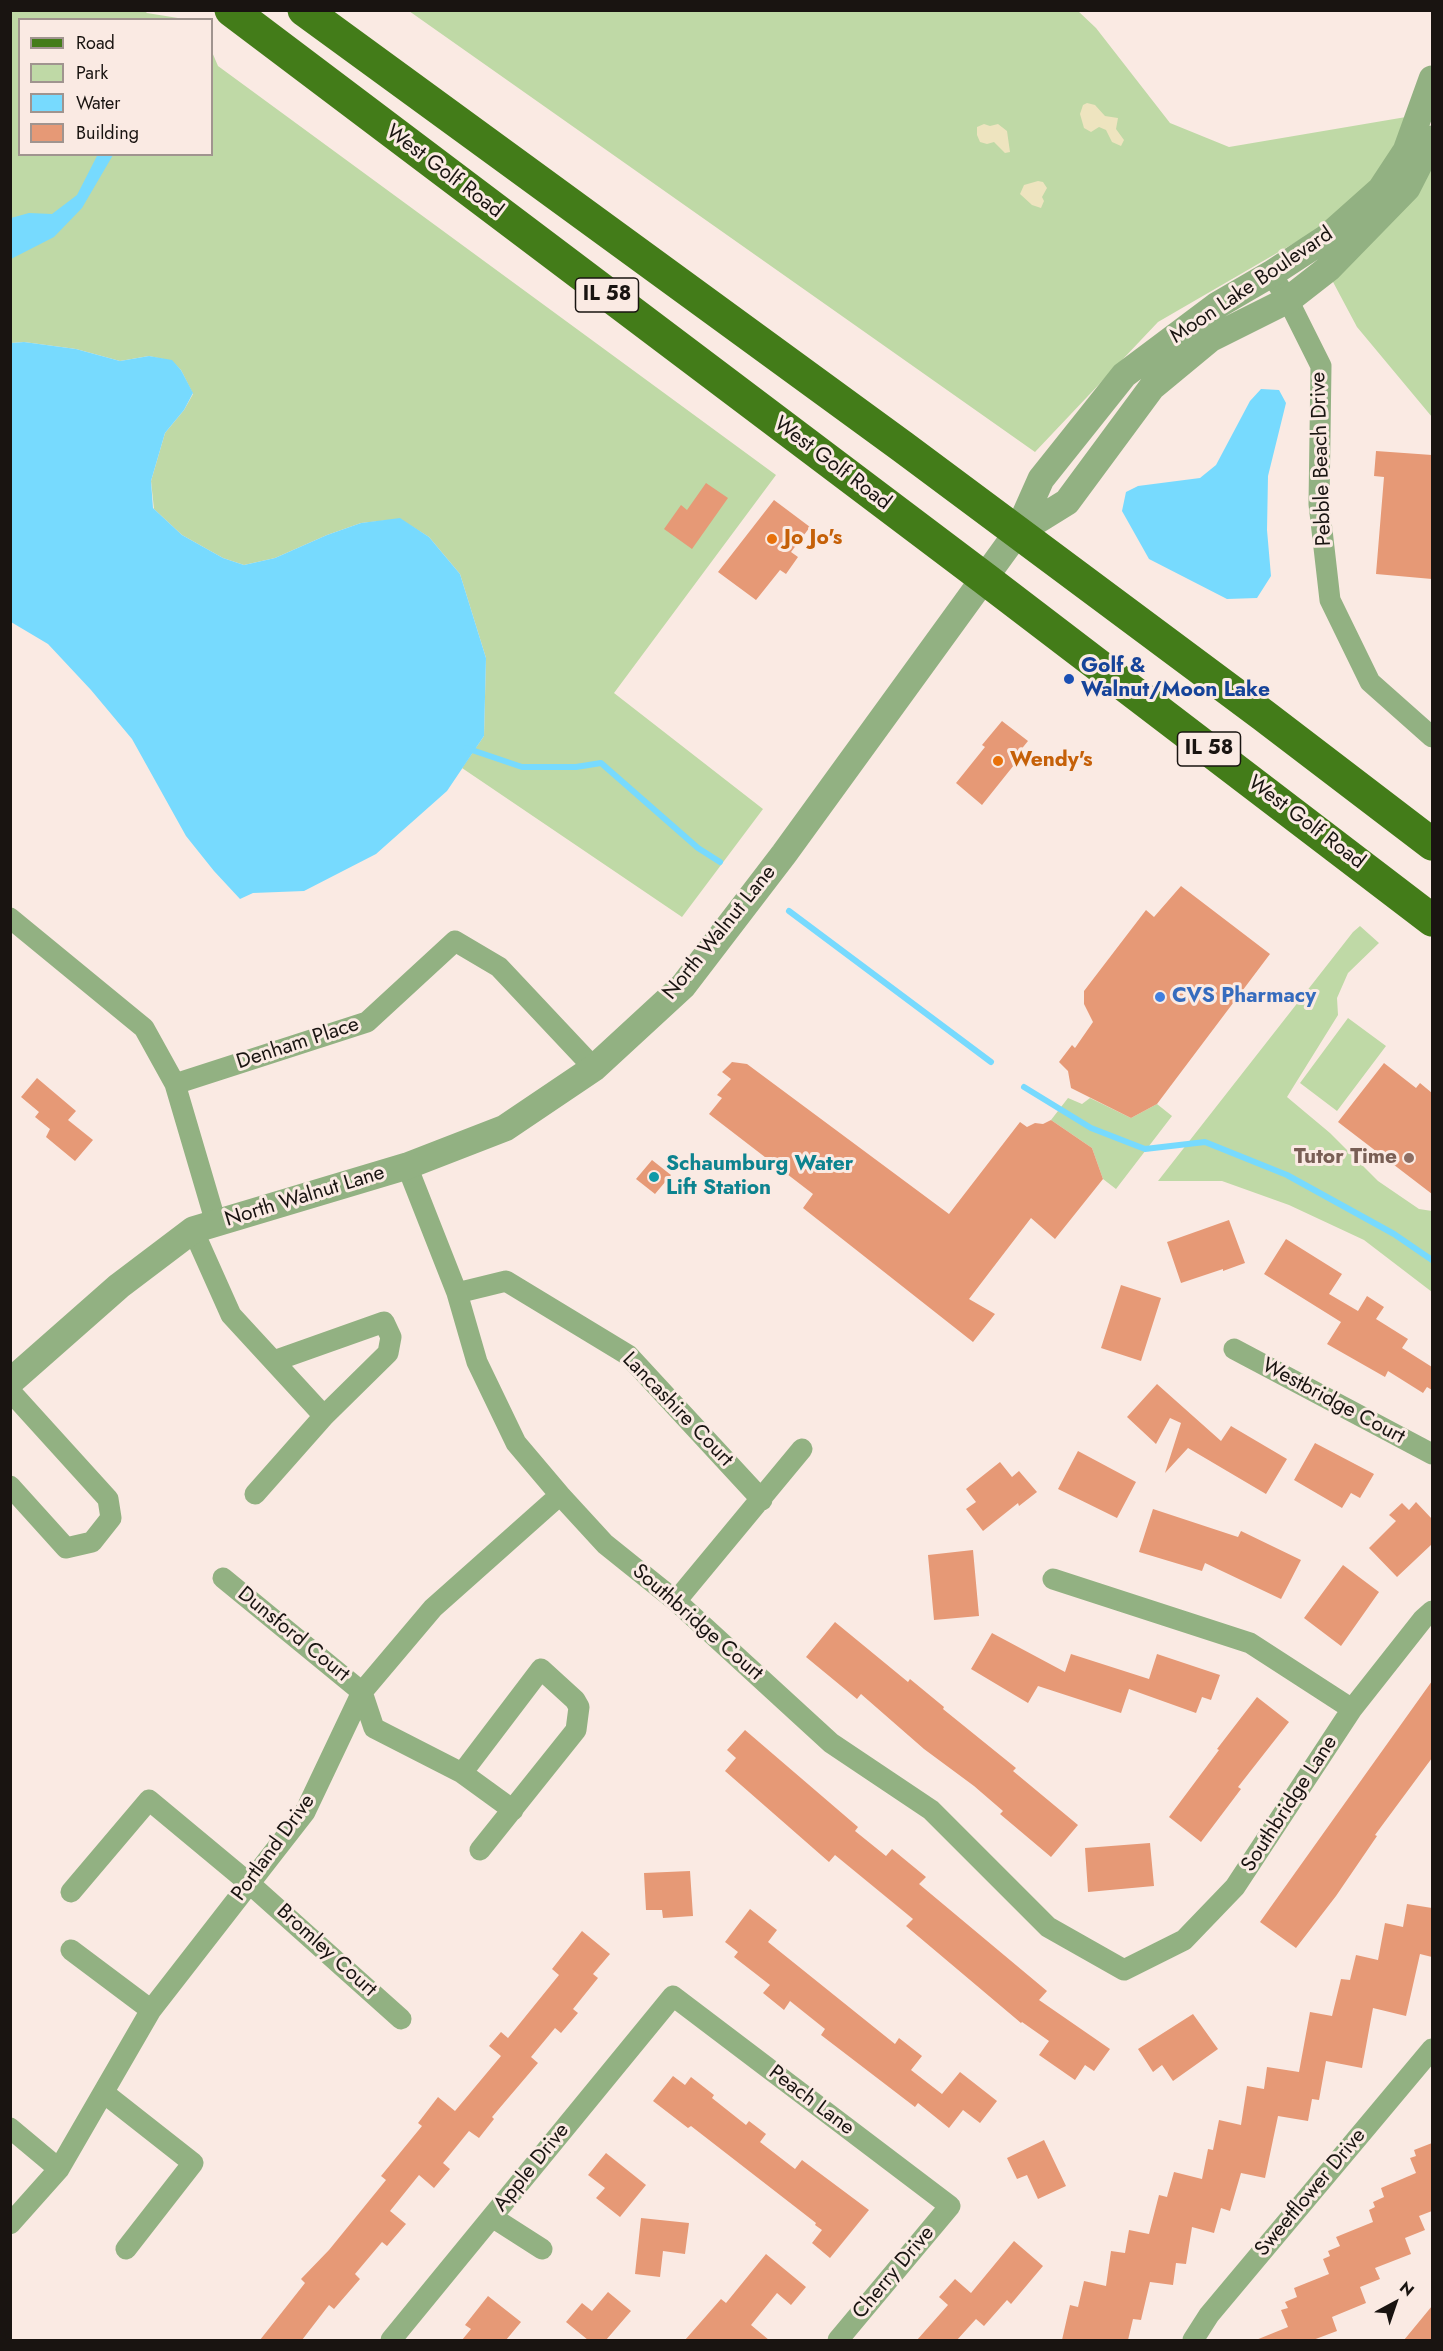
<!DOCTYPE html>
<html>
<head>
<meta charset="utf-8">
<style>
	body { margin:0 }
	#map { position:relative; width:1443px; height:2351px; overflow:hidden; background:#faeae3; font-family:Jost,sans-serif }
	canvas { display:block }
	.frame { position:absolute; inset:0; border:12px solid #191411; pointer-events:none }
	.legend { position:absolute; left:18px; top:18px; width:195px; height:138px; box-sizing:border-box; background:#faeae3; border:2px solid #a0948f; margin:0; padding:8px 10px; list-style:none; font-size:18px; color:#191411 }
	.legend li { display:flex; align-items:center; gap:12px; height:30px }
	.legend b { width:30px; border:2px solid #a0948f }
	.north { position:absolute; left:1365px; top:2273px; width:60px; height:60px; -webkit-text-stroke:4px #faeae3; paint-order:stroke; rotate:40deg; font-size:16px; font-weight:700; line-height:24px; text-align:center; color:#191411 }
	.north::after { content:''; display:block; margin:auto; width:21px; height:27px; background:#191411; clip-path:polygon(50% 0,100% 100%,50% 72%,0 100%) }
</style>
</head>
<body>
<div id="map">
<canvas width="1443" height="2351"></canvas>
<div class="frame"></div>
<ul class="legend">
<li><b style="height:8px;background:#437c19"></b>Road</li>
<li><b style="height:16px;background:#bfd9a6"></b>Park</li>
<li><b style="height:16px;background:#77dafe"></b>Water</li>
<li><b style="height:16px;background:#e69976"></b>Building</li>
</ul>
<div class="north">N</div>
</div>
<script>
const context = document.querySelector('canvas').getContext('2d');
context.lineJoin = 'round';
function fillPath(path, color) {
  context.fillStyle = color;
  context.fill(path, 'evenodd');
}
function toPath(rows) {
  const path = new Path2D();
  for (const r of rows) {
    path.moveTo(r[0], r[1]);
    for (let i = 2; i < r.length; i += 2) path.lineTo(r[i], r[i + 1]);
  }
  return path;
}
function trace(path, color, width, dash) {
  context.strokeStyle = color;
  context.lineWidth = width;
  context.lineCap = dash ? 'butt' : 'round';
  context.setLineDash(dash || []);
  context.stroke(path);
}
function label(font, color, halo, rows, align = 'center') {
  context.font = font + ' Jost,sans-serif';
  context.lineWidth = 6;
  context.setLineDash([]);
  context.textBaseline = 'middle';
  context.strokeStyle = halo;
  context.fillStyle = color;
  for (const [text, x, y, turn = 0] of rows) {
    context.save();
    context.translate(x, y);
    context.rotate((+turn || 0) * Math.PI / 180);
    context.textAlign = isNaN(turn) ? turn : align;
    if (halo) context.strokeText(text, 0, 0);
    context.fillText(text, 0, 0);
    context.restore();
  }
}
fillPath(toPath([
	[144,10,147,13,184,19,20,20,20,154,212,154,212,52,218,66,776,475,614,693,763,809,682,917,462,768,484,736,486,658,460,574,429,537,400,519,361,523,327,535,275,558,244,565,223,558,182,535,154,509,151,481,165,433,184,410,193,394,181,370,172,361,149,356,120,361,76,349,24,342,11,343,11,11],
	[409,11,1078,11,1096,28,1170,123,1229,147,1406,117,1432,135,1432,417,1357,327,1308,235,1158,322,1035,452],
	[1360,926,1379,943,1348,973,1337,998,1338,1015,1287,1097,1330,1133,1378,1181,1419,1209,1432,1211,1432,1292,1364,1240,1289,1205,1222,1181,1158,1181,1353,932],
	[1348,1018,1386,1046,1337,1111,1300,1083],
	[1068,1098,1082,1104,1090,1098,1131,1118,1157,1104,1172,1116,1116,1189,1103,1179,1092,1148,1051,1120]
]), '#bfd9a6');
fillPath(toPath([
	[1087,103,1095,105,1105,116,1118,118,1116,129,1124,140,1121,146,1112,142,1106,130,1099,127,1091,132,1084,128,1080,114,1083,105],
	[984,124,990,126,998,124,1007,131,1010,152,1005,153,994,142,987,144,980,142,977,135,977,127],
	[1038,181,1043,182,1047,188,1042,197,1044,201,1041,208,1032,205,1020,194,1024,185]
]), '#eee4bf');
fillPath(toPath([
	[98,154,113,155,82,208,54,237,11,259,11,218,29,213,52,214,77,195],
	[24,342,76,349,120,361,149,356,172,360,181,370,193,393,184,410,165,433,151,481,153,508,182,535,223,558,244,565,275,558,327,535,361,523,400,518,429,537,460,574,486,658,484,736,447,791,376,854,304,891,253,893,240,899,214,871,186,836,132,739,91,690,48,644,11,622,11,343],
	[1261,389,1279,390,1286,403,1268,476,1267,530,1271,576,1257,598,1227,599,1149,559,1122,511,1126,492,1138,486,1200,478,1216,465,1250,401]
]), '#77dafe');
trace(toPath([
	[466,748,522,767,576,767,601,763,698,848,720,862],
	[789,911,991,1062],
	[1024,1087,1091,1128,1145,1149,1205,1142,1287,1175,1394,1234,1432,1260]
]), '#77dafe', 6);
fillPath(toPath([
	[1376,451,1432,455,1431,534,1432,534,1432,579,1376,574,1384,477,1374,476],
	[706,483,728,498,692,549,664,529,681,505,687,510],
	[774,500,810,527,791,552,798,557,786,574,780,570,756,600,718,572],
	[1002,721,1028,741,1015,757,1018,760,982,805,956,783,985,747,982,745],
	[1181,886,1270,954,1157,1104,1131,1118,1071,1088,1068,1071,1059,1062,1072,1045,1075,1048,1093,1022,1084,1004,1084,991,1146,910,1154,917],
	[732,1062,747,1064,949,1214,1020,1122,1027,1127,1035,1123,1043,1124,1051,1120,1092,1148,1103,1179,1055,1239,1031,1218,969,1299,995,1314,973,1342,803,1208,813,1194,709,1114,722,1098,717,1095,731,1079,722,1072],
	[1384,1063,1416,1088,1420,1083,1432,1093,1432,1194,1338,1122],
	[37,1078,76,1111,68,1120,93,1140,75,1161,46,1137,50,1129,35,1117,39,1112,21,1097],
	[652,1160,671,1175,655,1194,636,1179],
	[1229,1220,1245,1263,1223,1271,1223,1269,1181,1283,1167,1242],
	[1286,1239,1342,1274,1329,1294,1358,1311,1367,1296,1384,1307,1376,1319,1408,1339,1402,1348,1432,1367,1432,1390,1427,1387,1423,1393,1388,1371,1385,1377,1327,1344,1341,1322,1264,1274],
	[1121,1285,1161,1298,1141,1361,1101,1348],
	[1157,1384,1221,1441,1231,1426,1287,1459,1266,1494,1188,1448,1165,1473,1181,1423,1170,1418,1156,1444,1127,1417],
	[1315,1443,1374,1474,1360,1498,1351,1493,1342,1508,1294,1480],
	[1078,1451,1136,1482,1117,1518,1058,1489],
	[1000,1462,1012,1477,1019,1471,1037,1492,1019,1506,1018,1503,983,1531,966,1509,976,1502,966,1489],
	[1416,1502,1432,1519,1432,1544,1397,1577,1369,1548,1396,1521,1389,1515,1402,1503,1409,1510],
	[1153,1509,1238,1537,1241,1531,1301,1560,1281,1599,1205,1563,1202,1571,1139,1552],
	[973,1550,979,1616,934,1620,928,1555],
	[1343,1565,1379,1592,1341,1646,1304,1618],
	[835,1622,908,1682,910,1679,944,1707,943,1709,1016,1768,1013,1771,1078,1825,1051,1857,1000,1814,1003,1811,974,1786,924,1749,861,1694,857,1699,806,1657],
	[992,1633,1065,1672,1071,1654,1149,1679,1157,1654,1220,1675,1211,1700,1202,1697,1196,1713,1129,1689,1121,1713,1038,1686,1028,1703,971,1669],
	[1432,1681,1432,1758,1375,1835,1377,1836,1336,1896,1296,1948,1260,1922],
	[1257,1697,1289,1722,1238,1787,1241,1789,1201,1842,1169,1817,1219,1750,1217,1749],
	[745,1730,858,1827,855,1831,886,1856,892,1849,926,1877,919,1884,1047,1991,1039,2000,1110,2049,1094,2071,1085,2065,1075,2080,1039,2055,1049,2041,1022,2022,1021,2023,906,1926,913,1919,835,1855,829,1862,725,1771,736,1758,727,1750],
	[1150,1843,1154,1886,1088,1892,1085,1848],
	[690,1871,693,1916,663,1918,662,1910,646,1910,644,1873],
	[1407,1904,1432,1908,1432,1957,1420,1954,1406,2016,1373,2008,1362,2068,1326,2061,1319,2100,1312,2099,1308,2121,1278,2116,1265,2178,1241,2173,1230,2211,1221,2208,1214,2233,1192,2227,1186,2264,1176,2263,1173,2285,1150,2282,1141,2320,1133,2319,1128,2340,1062,2340,1070,2305,1078,2307,1084,2281,1106,2286,1111,2251,1125,2253,1129,2230,1149,2234,1159,2195,1167,2197,1174,2172,1202,2179,1208,2149,1213,2150,1219,2120,1241,2125,1247,2086,1264,2089,1267,2067,1299,2072,1310,2012,1332,2016,1341,1979,1350,1980,1356,1955,1378,1960,1385,1923,1403,1927],
	[750,1909,777,1930,768,1942,895,2044,899,2038,922,2056,911,2070,942,2094,960,2072,997,2101,980,2123,963,2110,949,2128,918,2103,915,2107,821,2035,825,2029,790,2001,784,2010,763,1993,770,1985,734,1957,738,1952,725,1942],
	[582,1931,610,1954,593,1974,598,1978,573,2009,578,2013,561,2033,555,2028,531,2057,538,2063,492,2117,494,2119,479,2138,469,2131,443,2163,450,2169,434,2188,419,2175,390,2211,406,2224,387,2246,382,2242,355,2274,360,2279,334,2309,329,2305,302,2340,260,2340,305,2283,301,2279,329,2250,386,2180,381,2176,422,2126,418,2123,438,2097,455,2111,501,2056,489,2046,501,2032,508,2038,559,1975,552,1969],
	[1193,2014,1218,2049,1173,2081,1162,2065,1153,2072,1138,2049],
	[673,2076,685,2085,691,2077,714,2095,712,2098,746,2125,749,2121,766,2134,760,2142,795,2169,802,2160,869,2210,830,2258,812,2243,822,2230,815,2225,816,2223,691,2126,688,2128,653,2101],
	[1044,2140,1066,2186,1038,2199,1027,2175,1017,2179,1007,2158],
	[1432,2143,1432,2211,1419,2216,1425,2230,1405,2238,1411,2254,1375,2268,1380,2279,1360,2287,1366,2303,1332,2317,1337,2331,1313,2340,1256,2340,1288,2327,1281,2310,1288,2308,1285,2302,1297,2297,1294,2288,1329,2274,1323,2259,1330,2256,1328,2251,1340,2246,1336,2237,1373,2222,1369,2210,1375,2207,1373,2202,1384,2197,1381,2188,1416,2173,1410,2158,1416,2156,1414,2150],
	[606,2153,646,2185,620,2217,596,2198,605,2188,588,2175],
	[641,2218,689,2223,685,2254,663,2251,660,2277,635,2274],
	[1014,2241,1043,2266,1011,2304,1007,2300,984,2326,976,2319,957,2340,917,2340,948,2305,939,2297,955,2279,971,2293],
	[766,2254,806,2287,791,2305,777,2293,751,2325,769,2340,685,2340,721,2299,726,2303],
	[608,2292,631,2311,606,2340,588,2340,566,2322,582,2303,592,2311],
	[488,2296,521,2322,506,2340,462,2340,471,2329,465,2325],
	[1432,2306,1432,2340,1404,2340]
]), '#e69976');
trace(toPath([
	[1271,274,1288,300,1321,366,1319,504,1330,600,1370,682,1432,737],
	[10,918,144,1028,175,1084,216,1223],
	[175,1084,367,1022,455,941,499,967,594,1068],
	[407,1166,457,1293,477,1362,516,1443,560,1495,605,1544,676,1601,831,1743,931,1810,1048,1927,1124,1970,1184,1940,1235,1887,1352,1709,1423,1619,1432,1611],
	[193,1230,231,1315,324,1416],
	[457,1293,506,1281,628,1355,762,1500],
	[1234,1349,1432,1454],
	[10,1391,108,1499,111,1518,92,1542,66,1548,10,1486],
	[255,1494,324,1416,388,1353,391,1337,384,1322,274,1361],
	[223,1578,362,1692,374,1728,462,1773,513,1810],
	[1053,1579,1250,1643,1352,1709],
	[676,1601,802,1449],
	[462,1773,541,1669,575,1700,579,1707,576,1730,480,1850],
	[71,1892,149,1800,250,1884,401,2019],
	[71,1950,151,2010],
	[104,2093,193,2163,126,2249],
	[10,2128,59,2169],
	[492,2217,542,2249],
	[10,2224,59,2169,151,2010,305,1812,362,1692,433,1608,560,1495],
	[391,2340,673,1996,950,2206,838,2340],
	[1193,2340,1209,2315,1432,2049]
]), '#92b182', 21);
trace(toPath([
	[1017,533,1067,502,1152,387,1210,339,1288,300,1329,268,1407,188,1432,139],
	[10,1382,119,1286,193,1230,407,1166,505,1128,594,1068,683,986,784,854,1017,533,1041,479,1124,375,1216,306,1271,274,1326,238,1381,189,1406,151,1432,79]
]), '#92b182', 27);
trace(toPath([
	[231,10,984,578,1432,920],
	[304,10,903,447,1263,715,1432,844]
]), '#437c19', 33);
for (const [x, y, r, color] of [
	[772,539,6,"#e8710a"],
	[1069,679,6,"#1a4fb4"],
	[998,761,6,"#e8710a"],
	[1160,997,6,"#3f7fe0"],
	[1409,1158,6,"#8d6e63"],
	[654,1177,6,"#0f9aa8"]
]) {
  const dot = new Path2D();
  dot.arc(x, y, r, 0, 2 * Math.PI);
  context.fillStyle = color;
  context.fill(dot);
  trace(dot, '#faeae3', 2);
}
for (const [x, y, w] of [
	[607,295,63],
	[1209,749,63]
]) {
  const box = new Path2D();
  box.roundRect(x - w / 2, y - 17, w, 34, 4.5);
  context.fillStyle = '#faeae3';
  context.fill(box);
  trace(box, '#191411', 1.5);
}
label('bold 20px', '#191411', null, [
	["IL 58",607,295],
	["IL 58",1209,749]
]);
label('21px', '#191411', '#faeae3', [
	["West Golf Road",444,172,37],
	["Moon Lake Boulevard",1252,286,-34],
	["Pebble Beach Drive",1322,459,-92],
	["West Golf Road",832,464,37],
	["West Golf Road",1306,823,37],
	["North Walnut Lane",720,933,-51],
	["Denham Place",298,1044,-18],
	["North Walnut Lane",305,1197,-17],
	["Westbridge Court",1333,1402,28],
	["Lancashire Court",677,1410,46],
	["Southbridge Court",697,1623,41],
	["Dunsford Court",293,1635,39],
	["Southbridge Lane",1290,1804,-57],
	["Portland Drive",274,1848,-54],
	["Bromley Court",326,1951,42],
	["Peach Lane",811,2101,37],
	["Apple Drive",532,2168,-51],
	["Sweetflower Drive",1311,2193,-50],
	["Cherry Drive",894,2273,-50]
]);
label('bold 21px', '#c56008', '#faeae3', [
	["Jo Jo's",784,539],
	["Wendy's",1010,761]
], 'left');
label('bold 21px', '#164399', '#faeae3', [
	["Golf &",1081,667],
	["Walnut/Moon Lake",1081,691]
], 'left');
label('bold 21px', '#366cbe', '#faeae3', [
	["CVS Pharmacy",1172,997]
], 'left');
label('bold 21px', '#785e54', '#faeae3', [
	["Tutor Time",1397,1158]
], 'right');
label('bold 21px', '#0d838f', '#faeae3', [
	["Schaumburg Water",666,1165],
	["Lift Station",666,1189]
], 'left');
</script>
</body>
</html>
